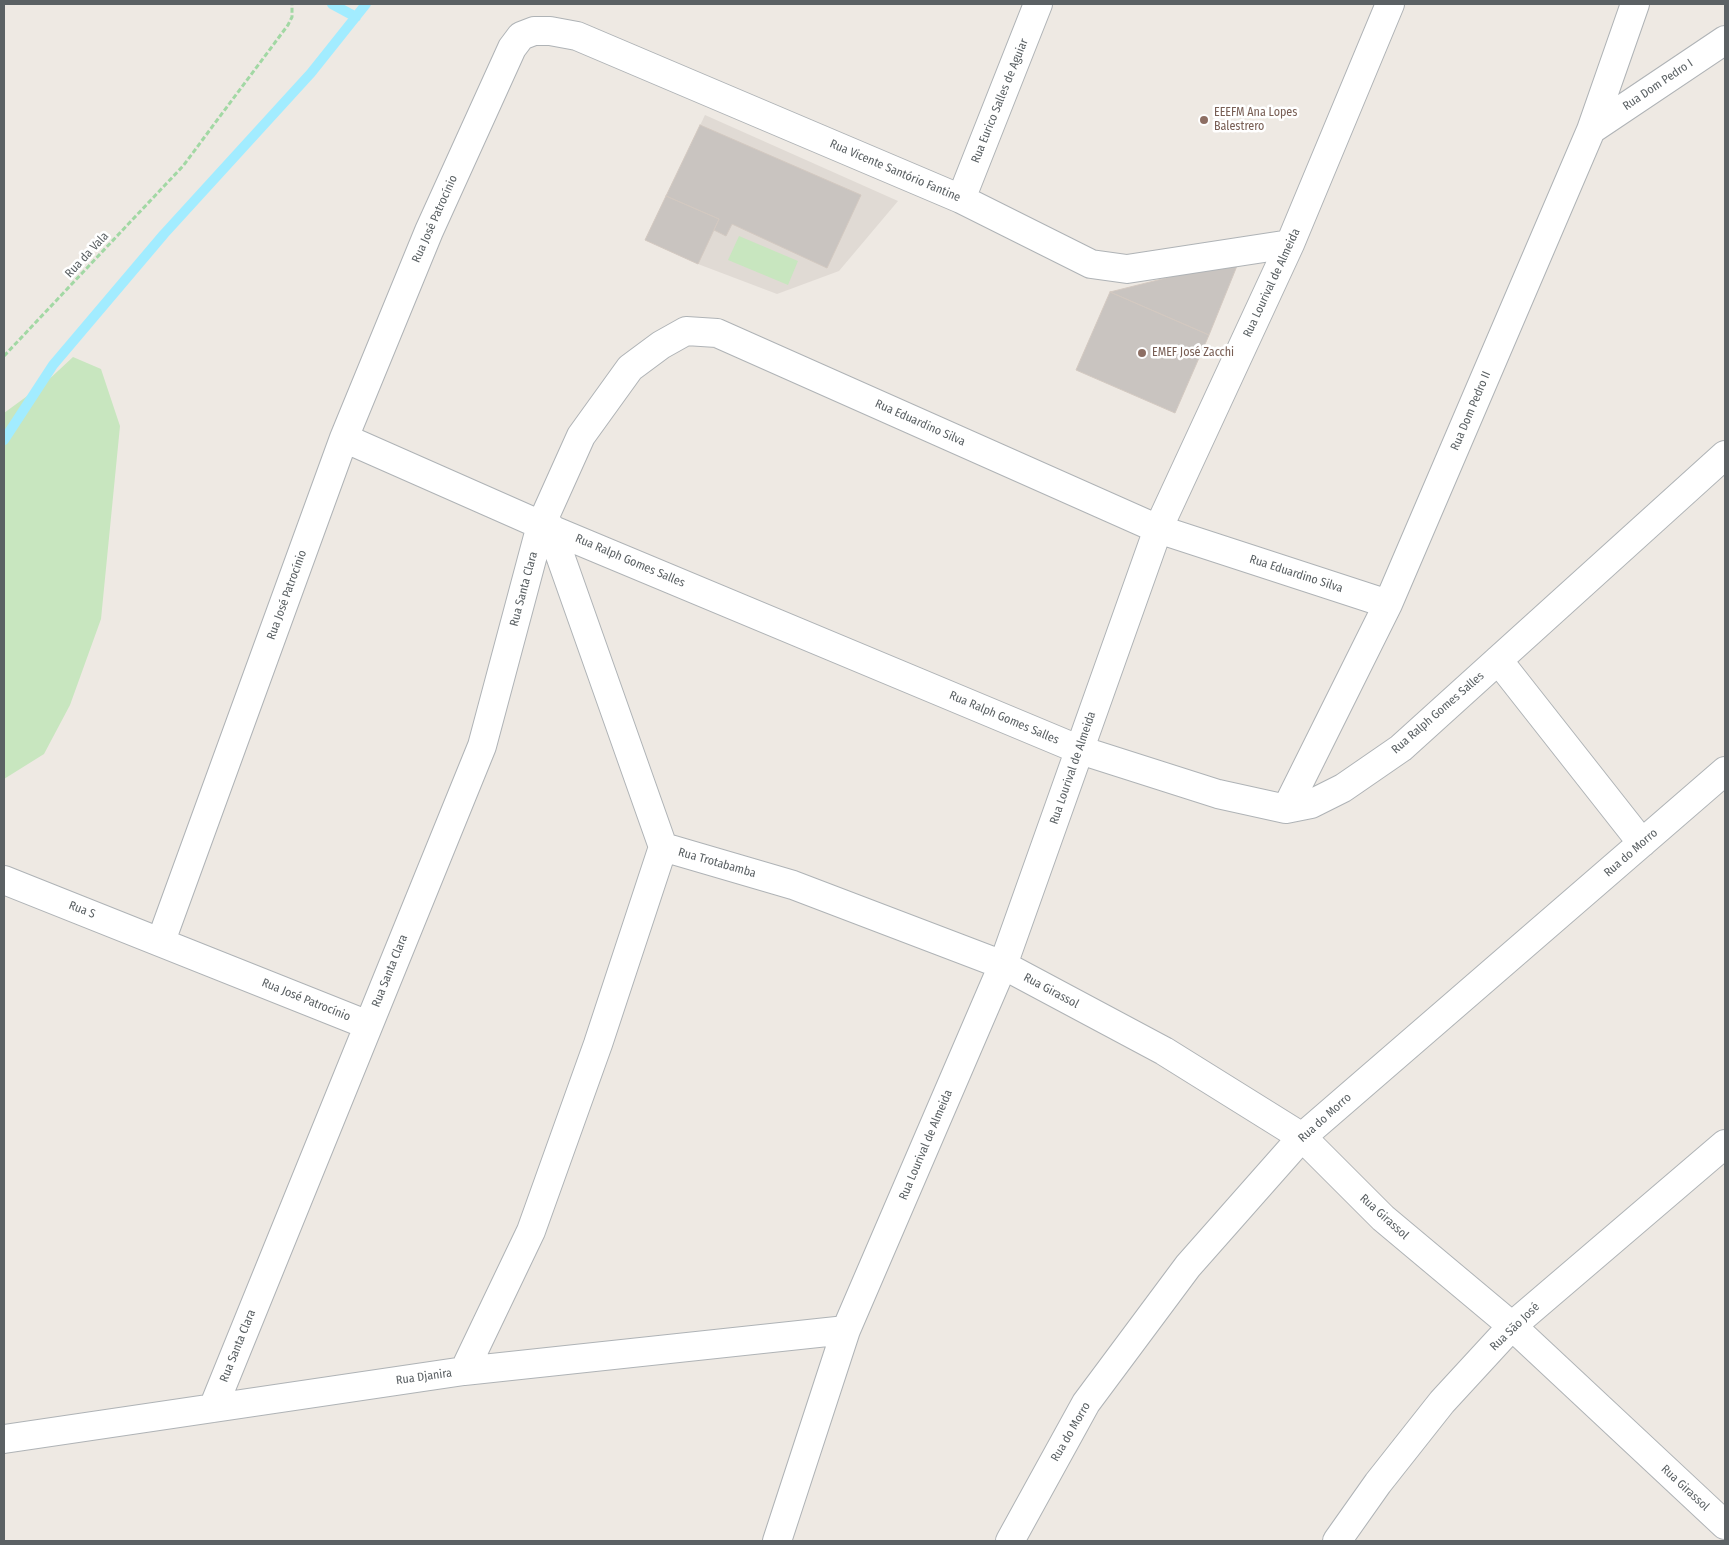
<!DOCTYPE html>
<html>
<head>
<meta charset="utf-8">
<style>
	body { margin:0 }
	#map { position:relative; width:1729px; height:1545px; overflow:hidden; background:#eee9e3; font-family:"Fira Sans Condensed",sans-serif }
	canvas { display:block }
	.frame { position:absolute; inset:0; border:5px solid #5b6164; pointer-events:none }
</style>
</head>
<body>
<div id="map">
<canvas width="1729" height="1545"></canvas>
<div class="frame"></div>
</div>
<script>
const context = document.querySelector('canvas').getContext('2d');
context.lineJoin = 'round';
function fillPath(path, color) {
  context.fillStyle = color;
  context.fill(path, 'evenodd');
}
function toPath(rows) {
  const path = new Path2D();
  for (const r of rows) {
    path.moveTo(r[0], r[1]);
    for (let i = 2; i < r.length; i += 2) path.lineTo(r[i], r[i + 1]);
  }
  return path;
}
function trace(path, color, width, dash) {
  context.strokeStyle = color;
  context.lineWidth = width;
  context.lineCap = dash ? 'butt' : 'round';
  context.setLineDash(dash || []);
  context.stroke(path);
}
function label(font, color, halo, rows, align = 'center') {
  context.font = font + ' "Fira Sans Condensed",sans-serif';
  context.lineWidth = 5;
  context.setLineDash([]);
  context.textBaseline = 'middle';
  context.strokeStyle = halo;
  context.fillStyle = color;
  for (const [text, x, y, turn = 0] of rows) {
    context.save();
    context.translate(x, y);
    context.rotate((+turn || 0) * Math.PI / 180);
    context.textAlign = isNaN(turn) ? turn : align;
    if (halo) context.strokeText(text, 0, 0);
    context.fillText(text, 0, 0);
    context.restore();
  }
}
fillPath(toPath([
	[705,115,898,201,839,271,777,294,698,264,645,240]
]), '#e0dad4');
fillPath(toPath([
	[739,236,798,261,788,285,728,260],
	[73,357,101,369,120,426,101,619,70,705,44,754,4,779,4,413,45,383]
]), '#c8e6bf');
trace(toPath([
	[332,4,356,17],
	[4,440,53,365,164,234,311,73,366,4]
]), '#a2ecff', 10);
const building = toPath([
	[700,125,861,195,827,268,732,224,726,236,714,230,719,219,666,196,700,125],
	[666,196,719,219,698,264,645,240,666,196],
	[1239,261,1209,335,1110,292,1226,263,1239,261],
	[1110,292,1209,335,1175,413,1076,370,1110,292]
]);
fillPath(building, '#c9c4c0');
trace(building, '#d3c9c1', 1);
const street = toPath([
	[1591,130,1725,40],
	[961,199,1038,4],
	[344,438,541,525,1080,750,1218,794,1286,809,1311,804,1343,788,1401,748,1725,455],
	[550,527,663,847],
	[1498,660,1642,843],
	[1286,809,1388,604,1591,130,1635,4],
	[663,847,793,885,1003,965,1164,1051,1302,1137,1383,1218,1512,1326,1725,1525],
	[4,880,368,1025],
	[161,941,344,438,429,231,512,48,521,36,534,31,550,31,577,36,961,199,1091,264,1127,269,1290,244],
	[464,1371,531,1231,598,1044,663,847],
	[213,1408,482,746,541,525,581,436,630,368,661,345,686,331,717,333,1158,529,1388,604],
	[4,1439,464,1371,846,1330],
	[777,1541,846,1330,1003,965,1158,529,1290,244,1390,4],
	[1010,1541,1086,1403,1188,1266,1302,1137,1725,771],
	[1337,1541,1378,1483,1442,1402,1512,1326,1725,1144]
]);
trace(street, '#afb3b6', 30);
trace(toPath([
	[4,356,183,166,288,25,292,17,292,4]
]), '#a2d8a4', 3, [5, 2.5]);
trace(street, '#fff', 28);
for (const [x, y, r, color] of [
	[1204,120,5,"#8d6e63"],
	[1142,353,5,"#8d6e63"]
]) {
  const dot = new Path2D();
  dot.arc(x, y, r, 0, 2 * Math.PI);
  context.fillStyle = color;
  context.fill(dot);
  trace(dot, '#fff', 2);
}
label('12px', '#5b6164', '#fff', [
	["Rua Dom Pedro I",1658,85,-34],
	["Rua Eurico Salles de Aguiar",1000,101,-68],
	["Rua Vicente Santório Fantine",895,171,23],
	["Rua José Patrocínio",435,219,-66],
	["Rua da Vala",87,255,-47],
	["Rua Lourival de Almeida",1272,283,-65],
	["Rua Dom Pedro II",1471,411,-67],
	["Rua Eduardino Silva",920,423,24],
	["Rua Ralph Gomes Salles",630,561,23],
	["Rua Eduardino Silva",1296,574,18],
	["Rua Santa Clara",524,589,-75],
	["Rua José Patrocínio",287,595,-70],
	["Rua Ralph Gomes Salles",1438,713,-41],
	["Rua Ralph Gomes Salles",1004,718,23],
	["Rua Lourival de Almeida",1073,768,-71],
	["Rua do Morro",1631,853,-41],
	["Rua Trotabamba",717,863,16],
	["Rua S",82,910,21],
	["Rua Santa Clara",390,971,-68],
	["Rua Girassol",1051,991,28],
	["Rua José Patrocínio",306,1000,22],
	["Rua do Morro",1325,1118,-42],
	["Rua Lourival de Almeida",926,1145,-67],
	["Rua Girassol",1384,1217,42],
	["Rua São José",1515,1327,-44],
	["Rua Santa Clara",238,1346,-68],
	["Rua Djanira",424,1377,-8],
	["Rua do Morro",1071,1432,-60],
	["Rua Girassol",1685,1488,43]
]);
label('12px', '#785e54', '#fff', [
	["EEEFM Ana Lopes",1214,113],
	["Balestrero",1214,127],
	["EMEF José Zacchi",1152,353]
], 'left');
</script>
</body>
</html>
